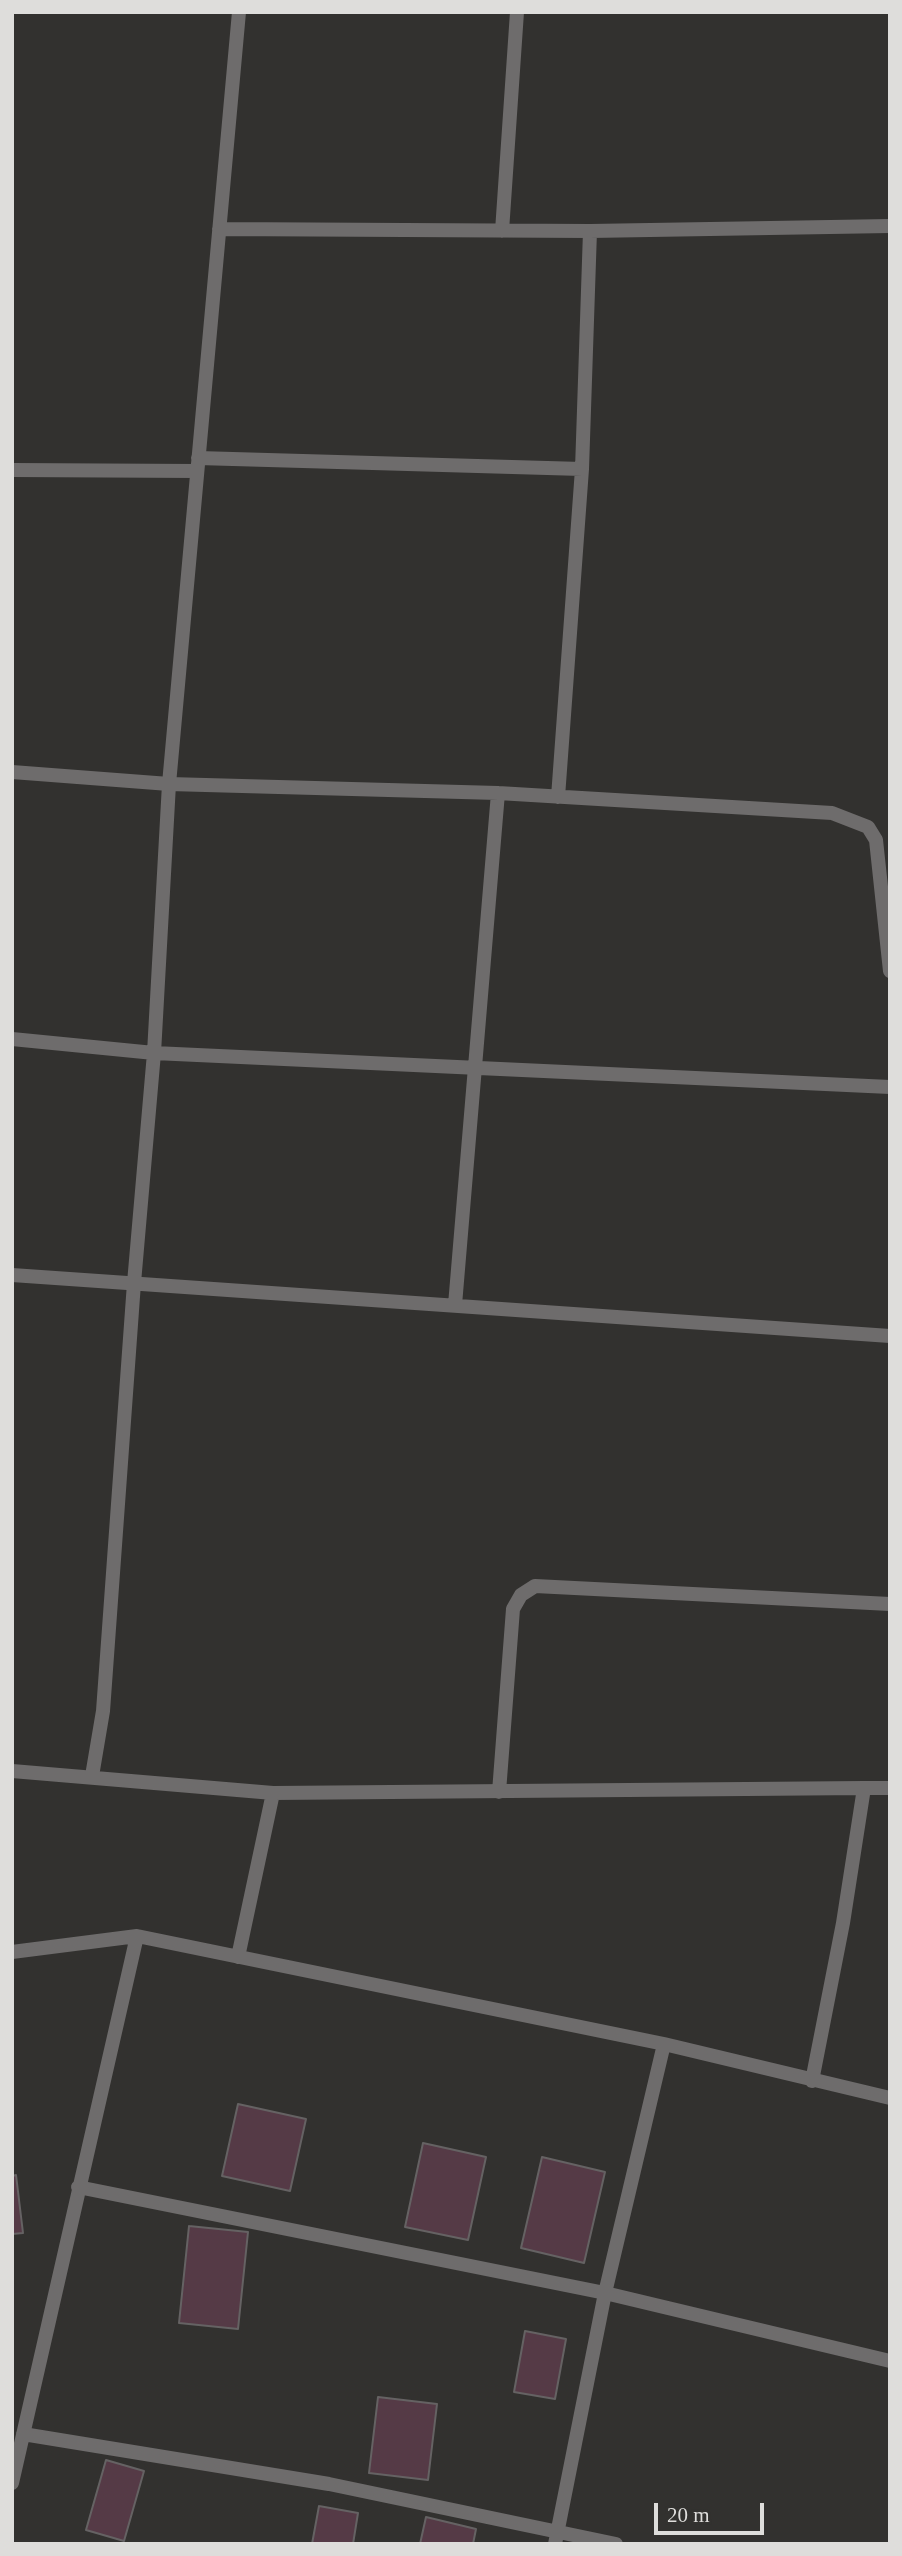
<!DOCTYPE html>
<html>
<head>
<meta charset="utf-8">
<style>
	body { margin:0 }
	#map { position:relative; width:902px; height:2556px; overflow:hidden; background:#32312f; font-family:"Times New Roman",serif }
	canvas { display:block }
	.frame { position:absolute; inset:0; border:14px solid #dedddb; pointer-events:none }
	.scale { position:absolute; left:654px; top:2503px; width:110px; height:32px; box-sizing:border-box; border:4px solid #dedddb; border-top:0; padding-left:9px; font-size:21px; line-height:24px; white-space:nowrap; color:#dedddb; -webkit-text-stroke:5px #32312f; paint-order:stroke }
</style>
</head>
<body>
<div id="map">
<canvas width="902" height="2556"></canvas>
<div class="frame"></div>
<div class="scale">20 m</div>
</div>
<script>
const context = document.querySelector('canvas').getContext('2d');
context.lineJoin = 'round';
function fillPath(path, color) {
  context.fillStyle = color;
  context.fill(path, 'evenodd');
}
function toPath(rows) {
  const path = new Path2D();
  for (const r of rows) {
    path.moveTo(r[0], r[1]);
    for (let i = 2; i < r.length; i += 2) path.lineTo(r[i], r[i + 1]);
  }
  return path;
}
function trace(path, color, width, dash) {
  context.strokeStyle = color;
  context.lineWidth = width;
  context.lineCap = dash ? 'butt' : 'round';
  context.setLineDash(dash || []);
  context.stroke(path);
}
const building = toPath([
	[238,2104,306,2119,290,2191,222,2176,238,2104],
	[423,2143,486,2157,468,2240,405,2227,423,2143],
	[542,2157,605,2172,584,2263,521,2248,542,2157],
	[16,2175,23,2233,12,2234,12,2176,16,2175],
	[189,2226,248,2232,238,2329,179,2323,189,2226],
	[525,2331,566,2339,555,2399,514,2392,525,2331],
	[378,2397,437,2404,428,2480,369,2473,378,2397],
	[106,2460,144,2471,124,2541,86,2530,106,2460],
	[319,2506,358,2513,353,2544,312,2544,319,2506],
	[426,2517,476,2529,473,2544,420,2544,426,2517]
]);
fillPath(building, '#553a46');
trace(building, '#656263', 2);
trace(toPath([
	[219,229,590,231,582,469,558,797],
	[502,231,517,12],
	[590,231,890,226],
	[198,458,582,469],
	[12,470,197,471],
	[12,772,169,784,498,793,832,813,868,827,876,840,890,971],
	[12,1039,154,1053,890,1087],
	[12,1275,890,1336],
	[455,1305,498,793],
	[12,1771,273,1793,864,1788,843,1923,812,2081],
	[92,1776,103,1711,134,1283,154,1053,169,784,239,12],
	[864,1788,890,1788],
	[499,1792,513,1609,521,1595,535,1586,890,1604],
	[12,1952,137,1936,664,2044,890,2098],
	[238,1957,273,1793],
	[78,2187,605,2293,890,2361],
	[23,2434,329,2484,616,2544],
	[12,2483,137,1936],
	[555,2544,605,2293,664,2044]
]), '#6e6c6c', 14);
</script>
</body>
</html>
